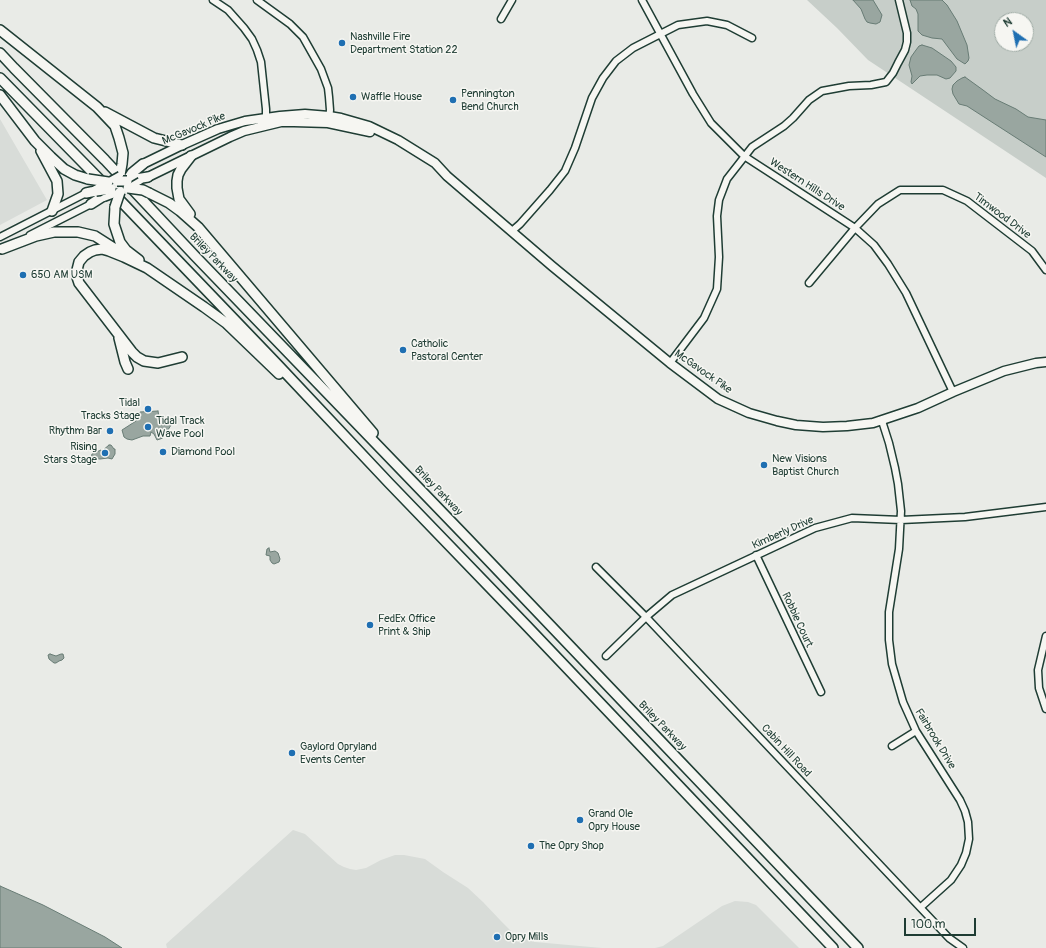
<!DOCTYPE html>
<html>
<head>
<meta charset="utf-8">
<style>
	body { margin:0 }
	#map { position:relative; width:1046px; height:948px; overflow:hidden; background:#e9ebe7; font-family:Pangolin,sans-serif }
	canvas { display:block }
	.north { position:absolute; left:994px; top:12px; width:40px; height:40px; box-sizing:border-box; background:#f6f6f2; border:1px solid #a0aca6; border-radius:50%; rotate:327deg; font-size:11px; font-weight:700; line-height:16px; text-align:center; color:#1f3d34 }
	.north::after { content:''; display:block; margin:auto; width:14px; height:18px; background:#1f6fb2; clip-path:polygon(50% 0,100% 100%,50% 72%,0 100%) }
	.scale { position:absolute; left:904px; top:918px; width:72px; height:18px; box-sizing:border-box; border:2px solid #1f3d34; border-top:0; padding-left:5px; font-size:12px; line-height:14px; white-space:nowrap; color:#1f3d34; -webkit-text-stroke:3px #f6f6f2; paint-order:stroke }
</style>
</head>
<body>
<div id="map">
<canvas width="1046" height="948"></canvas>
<div class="north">N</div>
<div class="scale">100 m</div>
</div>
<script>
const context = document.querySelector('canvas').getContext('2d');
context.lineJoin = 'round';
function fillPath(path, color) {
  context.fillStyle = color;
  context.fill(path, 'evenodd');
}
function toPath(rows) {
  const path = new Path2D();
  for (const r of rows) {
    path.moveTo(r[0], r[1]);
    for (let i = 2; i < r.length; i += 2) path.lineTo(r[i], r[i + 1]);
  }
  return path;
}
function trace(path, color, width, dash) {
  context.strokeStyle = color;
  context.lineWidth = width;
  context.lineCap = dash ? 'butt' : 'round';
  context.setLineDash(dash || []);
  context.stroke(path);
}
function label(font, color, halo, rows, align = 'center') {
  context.font = font + ' Pangolin,sans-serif';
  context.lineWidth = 3;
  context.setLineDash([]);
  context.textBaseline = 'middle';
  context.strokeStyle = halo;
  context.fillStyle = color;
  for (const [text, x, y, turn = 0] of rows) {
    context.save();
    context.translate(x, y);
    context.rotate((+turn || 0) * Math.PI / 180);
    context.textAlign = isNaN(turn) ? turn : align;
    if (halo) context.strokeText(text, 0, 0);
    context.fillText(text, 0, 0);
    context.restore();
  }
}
fillPath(toPath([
	[0,119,47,200,0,225],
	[293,830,305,834,338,864,344,867,350,869,356,870,366,868,381,860,395,855,404,855,425,859,443,872,468,888,483,902,501,921,516,936,535,942,602,948,167,948,166,944],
	[735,901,748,902,756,905,799,948,655,948,663,946,722,906]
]), '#d8dcd8');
fillPath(toPath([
	[807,0,1046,0,1046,178,868,60,837,28],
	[1002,20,1026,20,1026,44,1002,44]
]), '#c7cec9');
const water = toPath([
	[853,0,873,0,882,15,880,22,876,24,870,23,867,22,865,19,861,9,853,0],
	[910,0,942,0,947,5,957,21,967,45,969,58,968,61,965,64,957,59,942,39,932,38,922,35,918,31,918,14,916,9,912,6,910,0],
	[922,45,932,48,951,61,956,67,956,71,950,78,946,79,937,75,927,75,920,76,912,84,911,82,912,76,909,65,911,57,916,50,919,46,922,45],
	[965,77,983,90,995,99,1016,109,1028,117,1046,120,1046,157,967,106,959,104,953,94,952,89,953,85,957,81,962,78,965,77],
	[158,411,159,417,161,419,171,425,163,438,157,440,154,434,151,432,150,436,143,436,132,440,127,439,124,437,122,430,136,421,139,416,140,412,158,411],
	[109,445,111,445,114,449,115,449,115,454,112,459,108,458,100,459,91,458,92,454,101,450,102,451,109,445],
	[269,548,270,552,275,551,278,553,280,559,279,562,274,564,272,563,270,560,270,556,266,555,267,549,269,548],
	[50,654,56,656,61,654,63,654,64,658,62,660,59,661,56,663,54,663,49,659,48,655,50,654],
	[0,886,43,905,105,937,122,948,0,948,0,886]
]);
fillPath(water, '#99a6a0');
trace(water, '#687c75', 1);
const minor = toPath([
	[213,0,228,10,244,28,252,39,257,50,261,62,266,109,266,122],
	[257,0,290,24,303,37,321,69,328,88,329,97,330,110,329,120],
	[642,0,693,94,711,123,744,156,855,228,874,245,888,264,906,293,953,392],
	[501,19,512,0],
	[512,231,520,224,550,190,565,171,575,148,592,98,603,78,616,61,633,48,678,25,707,21,727,25,752,38],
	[30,235,93,203],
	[0,237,90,191],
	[809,283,855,228,878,204,900,190,943,190,967,201,1032,251,1046,270],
	[670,363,704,318,717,289,719,257,717,216,719,200,727,179,752,147,784,126,793,118,809,100,822,91,849,86,871,85,886,82,893,73,898,63,905,50,907,42,907,33,899,0],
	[882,421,889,443,895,468,898,484,901,511,899,549,889,612,889,640,892,664,903,702,912,722,916,731,960,800,965,811,968,822,969,839,966,853,961,865,951,880,921,907],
	[756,555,821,692],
	[596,567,646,617,949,938,963,948],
	[1046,636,1038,670,1039,688,1046,709],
	[606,656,646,617,672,595,815,528,852,518,901,520,965,517,1046,507],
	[892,746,916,731]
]);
const major = toPath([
	[143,164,182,145,218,129,245,121,280,116,305,114,329,116,341,118,369,126,398,140,435,163,447,176,552,266,670,363,718,399,749,413,777,421,796,425,823,427,847,426,873,423,918,408,953,392,1004,371,1036,363,1046,362],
	[148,177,230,137,244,131,281,122,294,122,328,123,370,132]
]);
const highway = toPath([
	[0,30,97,107,115,126,119,138,123,153,122,164,120,175],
	[0,53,14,68,105,160,195,256,466,537,858,948],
	[0,78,105,185],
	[0,95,35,141,51,157,64,169,75,175,88,179],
	[105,112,154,138,182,145],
	[41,151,57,181,58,194,52,211],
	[130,180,148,177],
	[127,181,132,173,143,164],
	[86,193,96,191],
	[149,193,169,203,180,211,198,227,373,433],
	[114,194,278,365,389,483,526,625,833,948],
	[91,204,102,197],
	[115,207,114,224,120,242,126,250,139,260],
	[190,214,179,199,177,188,177,181,178,175,181,169,191,156],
	[2,249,36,236,54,232,78,232,95,236,117,250],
	[119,338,125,362,128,369],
	[182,357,158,363,144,361,137,357,132,352,79,283,77,277,77,270,79,262,84,256,90,252,95,250,102,249,109,251,124,257,147,268,204,307,226,323,279,374]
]);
trace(minor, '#1f3d34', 9);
trace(major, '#1f3d34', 11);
trace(highway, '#1f3d34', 12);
trace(minor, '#f6f6f2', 6);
trace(major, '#f6f6f2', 8);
trace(highway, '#f6f6f2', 9);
const minorBridge = toPath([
	[128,188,140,181],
	[95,189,120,175],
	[104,198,120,192]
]);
const highwayBridge = toPath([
	[88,179,108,182],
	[117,181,127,181],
	[128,188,143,190,149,193],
	[96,191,111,189],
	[115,207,120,192]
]);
trace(minorBridge, '#1f3d34', 9, []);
trace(highwayBridge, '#1f3d34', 12, []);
trace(minorBridge, '#f6f6f2', 6);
trace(highwayBridge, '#f6f6f2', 9);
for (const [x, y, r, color] of [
	[342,43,4,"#1f6fb2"],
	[353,97,4,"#1f6fb2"],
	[453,100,4,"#1f6fb2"],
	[23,275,4,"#1f6fb2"],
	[403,350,4,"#1f6fb2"],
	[148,409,4,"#1f6fb2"],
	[148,427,4,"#1f6fb2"],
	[110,431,4,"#1f6fb2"],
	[163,452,4,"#1f6fb2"],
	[105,453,4,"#1f6fb2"],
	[764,465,4,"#1f6fb2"],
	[370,625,4,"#1f6fb2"],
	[292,753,4,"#1f6fb2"],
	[580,820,4,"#1f6fb2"],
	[531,846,4,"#1f6fb2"],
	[497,937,4,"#1f6fb2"]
]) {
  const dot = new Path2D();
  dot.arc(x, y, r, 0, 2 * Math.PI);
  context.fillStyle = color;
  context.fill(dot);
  trace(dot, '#f6f6f2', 1.5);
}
label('11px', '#1f3d34', '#f6f6f2', [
	["Nashville Fire",350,37],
	["Department Station 22",350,50],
	["Pennington",461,94],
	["Bend Church",461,107],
	["Waffle House",361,97],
	["650 AM USM",31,275],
	["Catholic",411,344],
	["Pastoral Center",411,357],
	["Tidal",140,403,"right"],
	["Tracks Stage",140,416,"right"],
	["Tidal Track",156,421],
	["Wave Pool",156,434],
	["Rhythm Bar",102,431,"right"],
	["Rising",97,447,"right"],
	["Stars Stage",97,460,"right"],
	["Diamond Pool",171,452],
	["New Visions",772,459],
	["Baptist Church",772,472],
	["FedEx Office",378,619],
	["Print & Ship",378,632],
	["Gaylord Opryland",300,747],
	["Events Center",300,760],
	["Grand Ole",588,814],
	["Opry House",588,827],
	["The Opry Shop",539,846],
	["Opry Mills",505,937]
], 'left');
label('11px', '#1f3d34', '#f6f6f2', [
	["McGavock Pike",194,129,-23],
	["Western Hills Drive",807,185,33],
	["Timwood Drive",1002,216,37],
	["Briley Parkway",213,258,46],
	["McGavock Pike",703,372,35],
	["Briley Parkway",438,491,46],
	["Kimberly Drive",783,533,-24],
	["Robbie Court",797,620,65],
	["Briley Parkway",662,726,46],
	["Fairbrook Drive",935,739,59],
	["Cabin Hill Road",786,751,47]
]);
</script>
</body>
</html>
